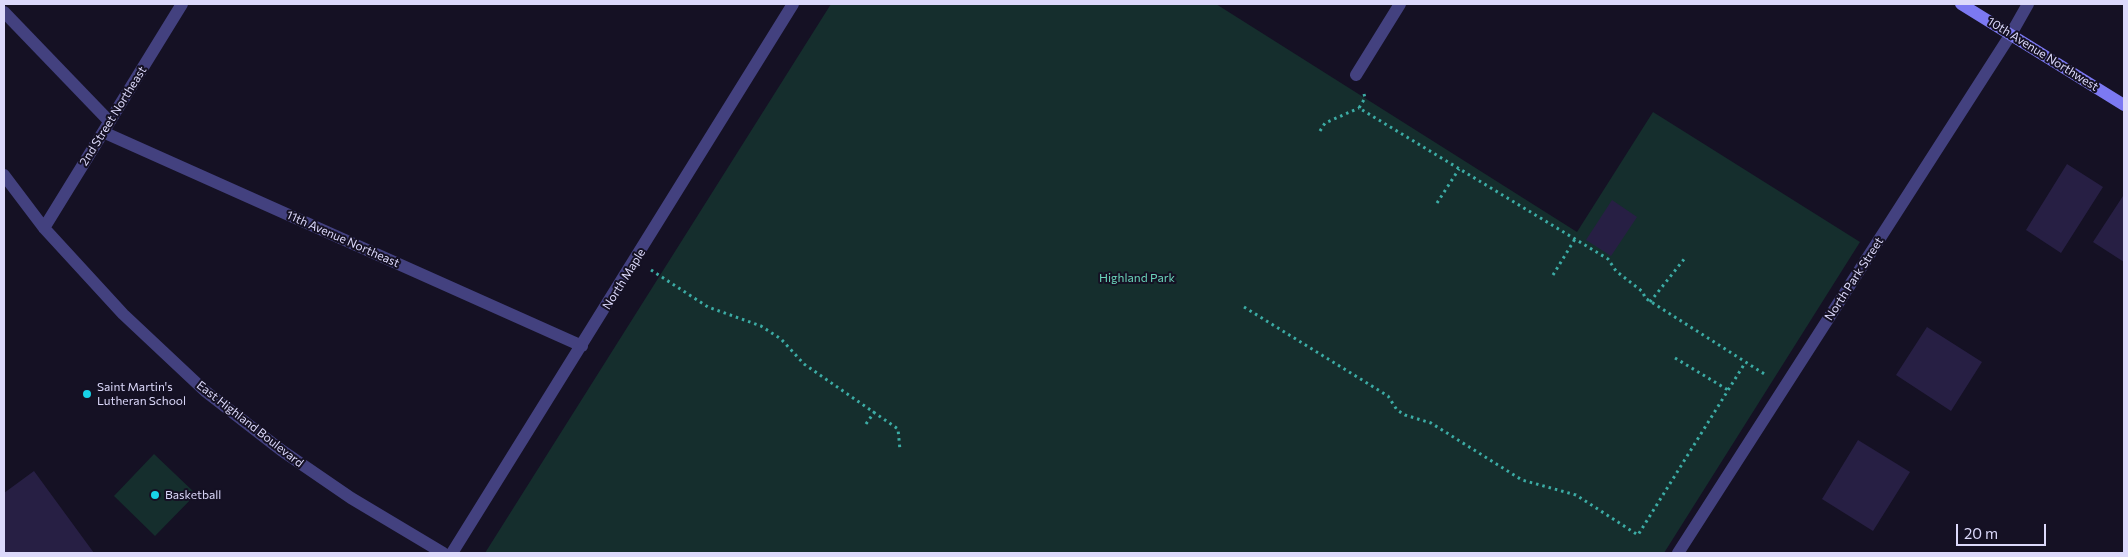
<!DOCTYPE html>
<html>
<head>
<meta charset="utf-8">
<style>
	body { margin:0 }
	#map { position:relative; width:2128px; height:557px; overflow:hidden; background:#151124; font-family:Commissioner,sans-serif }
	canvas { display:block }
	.frame { position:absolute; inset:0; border:5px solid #dcd9fb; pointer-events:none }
	.scale { position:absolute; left:1956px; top:524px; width:90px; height:22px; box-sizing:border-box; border:2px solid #dcd9fb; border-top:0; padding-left:6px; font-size:15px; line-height:18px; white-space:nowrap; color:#dcd9fb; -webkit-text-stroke:4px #151124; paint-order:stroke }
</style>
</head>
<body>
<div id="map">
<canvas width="2128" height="557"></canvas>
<div class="frame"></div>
<div class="scale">20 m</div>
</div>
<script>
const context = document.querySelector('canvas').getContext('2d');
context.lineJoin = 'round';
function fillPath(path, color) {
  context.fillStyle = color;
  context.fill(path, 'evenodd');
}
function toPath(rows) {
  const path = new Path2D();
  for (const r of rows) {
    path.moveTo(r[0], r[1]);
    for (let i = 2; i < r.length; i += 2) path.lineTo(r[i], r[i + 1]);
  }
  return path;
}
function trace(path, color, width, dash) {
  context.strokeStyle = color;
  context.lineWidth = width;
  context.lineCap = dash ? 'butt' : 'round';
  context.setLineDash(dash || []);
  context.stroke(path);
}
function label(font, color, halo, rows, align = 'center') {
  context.font = font + ' Commissioner,sans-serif';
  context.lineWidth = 4;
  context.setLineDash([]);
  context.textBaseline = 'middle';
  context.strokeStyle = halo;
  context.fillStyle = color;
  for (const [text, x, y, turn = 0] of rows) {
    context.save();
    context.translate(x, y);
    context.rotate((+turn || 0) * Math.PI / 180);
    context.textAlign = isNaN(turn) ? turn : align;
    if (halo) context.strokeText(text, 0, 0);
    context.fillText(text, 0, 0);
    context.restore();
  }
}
fillPath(toPath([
	[831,4,1216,4,1577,232,1653,112,1860,242,1664,553,485,553],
	[154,454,196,494,155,536,114,496]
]), '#152e2d');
fillPath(toPath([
	[2067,164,2103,187,2061,253,2026,230],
	[2123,196,2124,198,2124,262,2093,242],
	[1612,200,1637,217,1611,256,1586,240],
	[1927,327,1982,362,1951,411,1896,375],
	[1858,440,1910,472,1873,531,1822,499],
	[34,471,94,553,4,553,4,493]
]), '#271f44');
trace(toPath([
	[1364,94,1365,98,1359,108,1608,259,1616,271,1643,292,1645,298,1766,375],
	[1320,131,1325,123,1359,108],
	[1437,203,1459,169],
	[651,270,708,307,761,326,781,339,804,364,898,429,900,450],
	[1553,275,1575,239],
	[1650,302,1685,258],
	[1244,307,1388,396,1397,410,1405,415,1431,423,1522,480,1576,495,1638,535,1745,363],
	[1675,358,1728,390],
	[866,424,875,411]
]), '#3caca5', 3, [2.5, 4]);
trace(toPath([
	[4,12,109,121]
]), '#43417f', 12);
trace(toPath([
	[1356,75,1400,4],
	[103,132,582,346],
	[4,175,44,228,123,314,205,391,281,450,351,498,443,553],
	[44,228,182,4],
	[452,553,793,4],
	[1678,553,2011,34,2028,4]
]), '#43417f', 12);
trace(toPath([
	[1961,4,2124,105]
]), '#7c79f2', 12);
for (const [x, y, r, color] of [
	[87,394,5,"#18d3e8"],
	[155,495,5,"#18d3e8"]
]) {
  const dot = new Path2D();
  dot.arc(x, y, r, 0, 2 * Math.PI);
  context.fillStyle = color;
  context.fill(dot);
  trace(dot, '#151124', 2);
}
label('12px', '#dcd9fb', '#151124', [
	["10th Avenue Northwest",2043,54,32],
	["2nd Street Northeast",113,116,-58],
	["11th Avenue Northeast",343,239,24],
	["North Maple",624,279,-58],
	["North Park Street",1854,279,-57],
	["East Highland Boulevard",250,424,38]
]);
label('12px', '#6bd4ba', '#151124', [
	["Highland Park",1137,278]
]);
label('12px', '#dcd9fb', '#151124', [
	["Saint Martin's",97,387],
	["Lutheran School",97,401],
	["Basketball",165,495]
], 'left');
</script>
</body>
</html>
